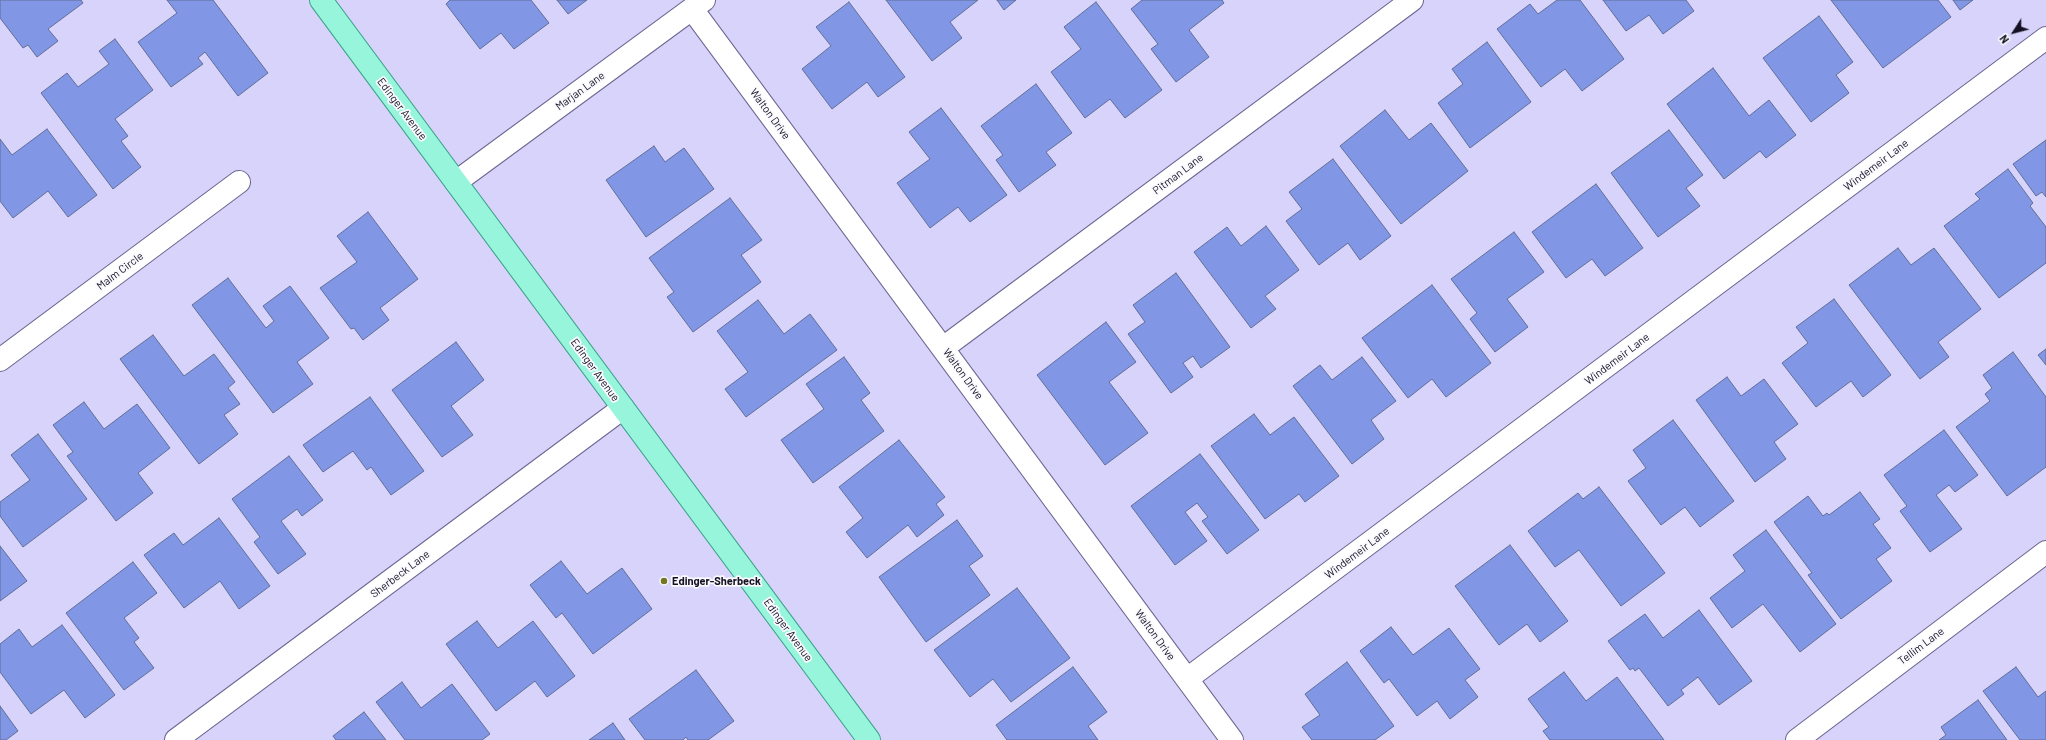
<!DOCTYPE html>
<html>
<head>
<meta charset="utf-8">
<style>
	body { margin:0 }
	#map { position:relative; width:2046px; height:740px; overflow:hidden; background:#d8d3fa; font-family:Barlow,sans-serif }
	canvas { display:block }
	.north { position:absolute; left:1994px; top:12px; width:40px; height:40px; -webkit-text-stroke:3px #f9f9fe; paint-order:stroke; rotate:234deg; font-size:11px; font-weight:700; line-height:16px; text-align:center; color:#151122 }
	.north::after { content:''; display:block; margin:auto; width:14px; height:18px; background:#151122; clip-path:polygon(50% 0,100% 100%,50% 72%,0 100%) }
</style>
</head>
<body>
<div id="map">
<canvas width="2046" height="740"></canvas>
<div class="north">N</div>
</div>
<script>
const context = document.querySelector('canvas').getContext('2d');
context.lineJoin = 'round';
function fillPath(path, color) {
  context.fillStyle = color;
  context.fill(path, 'evenodd');
}
function toPath(rows) {
  const path = new Path2D();
  for (const r of rows) {
    path.moveTo(r[0], r[1]);
    for (let i = 2; i < r.length; i += 2) path.lineTo(r[i], r[i + 1]);
  }
  return path;
}
function trace(path, color, width, dash) {
  context.strokeStyle = color;
  context.lineWidth = width;
  context.lineCap = dash ? 'butt' : 'round';
  context.setLineDash(dash || []);
  context.stroke(path);
}
function label(font, color, halo, rows, align = 'center') {
  context.font = font + ' Barlow,sans-serif';
  context.lineWidth = 3.5;
  context.setLineDash([]);
  context.textBaseline = 'middle';
  context.strokeStyle = halo;
  context.fillStyle = color;
  for (const [text, x, y, turn = 0] of rows) {
    context.save();
    context.translate(x, y);
    context.rotate((+turn || 0) * Math.PI / 180);
    context.textAlign = isNaN(turn) ? turn : align;
    if (halo) context.strokeText(text, 0, 0);
    context.fillText(text, 0, 0);
    context.restore();
  }
}
const building = toPath([
	[0,0,81,0,83,3,48,29,58,41,37,57,28,45,23,48,0,18,0,0],
	[167,0,213,0,268,73,238,96,205,52,198,58,203,64,171,87,138,42,177,13,167,0],
	[450,0,531,0,549,23,514,49,501,33,480,49,446,4,450,0],
	[557,0,587,0,568,14,557,0],
	[886,0,978,0,950,22,962,38,932,61,886,0],
	[997,0,1016,0,1004,10,997,0],
	[1142,0,1222,0,1224,3,1189,30,1209,57,1176,82,1151,49,1158,44,1131,9,1142,0],
	[1557,0,1580,0,1624,59,1582,91,1565,69,1541,87,1497,29,1530,4,1538,14,1557,0],
	[1603,0,1686,0,1694,11,1663,34,1649,15,1626,31,1603,0],
	[1831,0,1938,0,1951,17,1883,68,1831,0],
	[1953,0,1973,0,1960,10,1953,0],
	[849,2,905,77,878,97,867,82,832,109,802,69,831,46,816,27,849,2],
	[1096,2,1162,90,1125,118,1110,99,1085,118,1051,72,1081,49,1064,27,1096,2],
	[1819,16,1853,62,1836,75,1849,93,1811,122,1763,58,1819,16],
	[115,39,153,90,115,119,128,136,121,141,141,167,113,189,41,93,67,73,78,87,109,64,99,51,115,39],
	[1487,42,1531,102,1470,148,1438,103,1463,84,1452,69,1487,42],
	[1713,68,1749,116,1769,100,1796,135,1766,158,1760,151,1724,179,1667,104,1713,68],
	[1036,84,1072,133,1046,152,1056,165,1019,192,996,160,1003,155,981,126,1036,84],
	[941,108,1007,195,970,222,958,207,930,228,897,183,930,159,909,132,941,108],
	[1385,110,1409,140,1431,123,1468,171,1401,224,1340,146,1385,110],
	[47,129,97,195,68,217,48,191,13,218,0,201,0,139,12,155,47,129],
	[1669,130,1703,175,1686,188,1700,206,1658,237,1611,173,1669,130],
	[2046,140,2046,197,2042,192,2036,196,2013,164,2046,140],
	[654,146,665,162,684,148,714,189,646,237,606,180,654,146],
	[1333,159,1391,236,1360,260,1348,243,1319,265,1286,221,1302,209,1289,192,1333,159],
	[2008,169,2033,203,2030,206,2046,227,2046,263,1999,298,1944,226,1980,199,1975,194,2008,169],
	[1596,184,1643,248,1605,276,1592,259,1566,278,1532,232,1596,184],
	[730,198,762,240,741,255,761,282,693,332,667,297,674,292,649,258,730,198],
	[368,212,418,279,380,308,389,320,363,340,354,328,351,329,320,288,357,262,337,236,368,212],
	[1266,226,1299,270,1265,296,1276,309,1251,328,1194,252,1227,227,1241,246,1266,226],
	[1514,232,1544,272,1507,299,1528,327,1495,352,1470,319,1477,313,1451,279,1514,232],
	[1898,248,1911,265,1934,248,1981,309,1938,342,1949,357,1920,379,1849,285,1898,248],
	[1176,273,1230,347,1201,368,1193,356,1183,363,1193,377,1171,393,1128,334,1145,322,1133,305,1176,273],
	[228,278,266,328,274,321,263,306,290,286,329,338,297,362,313,384,273,413,192,305,228,278],
	[1432,285,1491,363,1446,397,1432,379,1408,398,1362,338,1432,285],
	[1834,299,1891,375,1863,397,1851,381,1816,407,1782,363,1808,343,1796,327,1834,299],
	[758,300,784,334,810,314,837,350,746,417,725,389,748,372,717,331,758,300],
	[1106,322,1136,362,1109,382,1148,433,1105,465,1037,375,1106,322],
	[153,335,184,376,214,354,235,382,228,388,240,404,224,415,238,434,199,464,120,359,153,335],
	[456,342,484,380,451,406,473,435,442,457,392,390,456,342],
	[2046,349,2046,365,2038,355,2046,349],
	[2013,352,2046,397,2046,467,2007,496,1956,427,1990,401,1985,394,1992,388,1983,375,2013,352],
	[844,357,870,393,861,400,884,431,813,483,781,440,824,409,806,384,844,357],
	[1362,357,1396,401,1371,420,1384,439,1352,464,1293,386,1320,365,1332,380,1362,357],
	[1727,377,1741,396,1764,379,1798,424,1774,442,1786,459,1755,482,1696,400,1727,377],
	[370,397,424,471,391,495,371,467,367,470,353,451,323,472,303,445,370,397],
	[84,402,104,429,137,404,170,448,138,473,153,493,116,521,67,456,73,452,53,425,84,402],
	[1254,414,1270,435,1294,417,1339,476,1305,502,1299,494,1265,519,1211,446,1254,414],
	[1673,420,1734,501,1700,527,1685,507,1661,525,1628,481,1646,468,1633,450,1673,420],
	[1944,430,1978,475,1955,492,1949,485,1936,495,1962,529,1930,552,1900,511,1907,506,1884,475,1944,430],
	[38,434,87,499,23,547,0,516,0,502,30,480,11,455,38,434],
	[899,440,945,497,936,504,944,515,917,537,908,525,867,558,846,532,863,518,839,487,899,440],
	[1200,454,1259,530,1227,554,1202,521,1208,517,1197,503,1185,512,1207,541,1175,565,1131,506,1200,454],
	[289,456,323,500,302,516,297,509,281,521,306,554,278,574,254,542,260,537,232,499,289,456],
	[1599,487,1665,573,1621,606,1579,550,1555,567,1528,531,1578,493,1583,499,1599,487],
	[1860,492,1880,519,1873,524,1891,548,1876,559,1892,581,1841,619,1808,575,1812,573,1774,522,1808,496,1823,516,1827,513,1829,515,1860,492],
	[219,518,270,586,239,609,220,581,184,608,144,555,174,533,183,545,219,518],
	[957,520,983,556,969,566,990,595,926,642,879,577,957,520],
	[1766,530,1836,624,1800,652,1763,604,1732,628,1710,598,1745,571,1733,555,1766,530],
	[1510,545,1568,621,1540,642,1527,624,1499,645,1455,586,1510,545],
	[0,546,27,581,0,601,0,546],
	[561,561,587,594,622,568,652,609,593,654,562,613,556,618,530,585,561,561],
	[133,562,157,593,124,618,139,638,134,642,154,668,124,690,66,613,133,562],
	[1017,588,1070,658,1011,702,993,679,970,697,934,650,1017,588],
	[1699,610,1752,681,1719,705,1698,677,1681,690,1684,694,1668,706,1639,668,1635,671,1633,668,1630,670,1608,641,1645,614,1663,638,1699,610],
	[477,621,498,648,533,621,575,676,547,697,535,681,496,711,446,644,477,621],
	[62,625,115,695,85,718,64,690,31,714,0,672,0,644,19,629,32,647,62,625],
	[1391,627,1413,655,1449,628,1480,669,1465,680,1478,697,1450,719,1437,701,1417,716,1389,679,1384,683,1360,651,1391,627],
	[1347,662,1394,726,1375,740,1312,740,1302,727,1320,715,1305,694,1347,662],
	[1073,667,1107,712,1088,726,1098,740,1007,740,996,725,1073,667],
	[2016,667,2038,697,2046,691,2046,740,2020,740,1983,691,2016,667],
	[696,670,734,721,708,740,688,740,686,737,683,740,645,740,629,719,696,670],
	[1564,672,1586,701,1617,677,1664,740,1550,740,1543,731,1549,727,1528,699,1564,672],
	[402,682,421,708,452,684,490,734,482,740,405,740,376,702,402,682],
	[1978,700,2007,740,1939,740,1946,735,1941,727,1978,700],
	[0,706,18,731,6,740,0,740,0,706],
	[364,712,386,740,336,740,333,736,364,712],
	[613,723,625,740,589,740,613,723]
]);
fillPath(building, '#8196e4');
trace(building, '#616e98', 1);
const minor = toPath([
	[692,9,1232,740],
	[456,182,704,0],
	[943,348,1412,0],
	[0,360,239,182],
	[1187,679,2046,38],
	[176,740,623,408],
	[1797,740,2046,552]
]);
const primary = toPath([
	[321,0,869,740]
]);
trace(minor, '#6c6590', 24);
trace(primary, '#3ca18b', 24);
trace(minor, '#fff', 22);
trace(primary, '#97f5dc', 22);
for (const [x, y, r, color] of [
	[664,581,4,"#73771e"]
]) {
  const dot = new Path2D();
  dot.arc(x, y, r, 0, 2 * Math.PI);
  context.fillStyle = color;
  context.fill(dot);
  trace(dot, '#f9f9fe', 1.5);
}
label('11px', '#151122', '#f9f9fe', [
	["Marjan Lane",580,91,-36],
	["Edinger Avenue",402,109,53],
	["Walton Drive",770,114,54],
	["Windemeir Lane",1876,165,-37],
	["Pitman Lane",1178,174,-37],
	["Malm Circle",120,271,-37],
	["Windemeir Lane",1617,359,-37],
	["Edinger Avenue",595,370,54],
	["Walton Drive",963,374,54],
	["Windemeir Lane",1357,553,-37],
	["Sherbeck Lane",400,574,-37],
	["Edinger Avenue",788,630,54],
	["Walton Drive",1155,635,54],
	["Tellim Lane",1921,646,-37]
]);
label('bold 11px', '#151122', '#f9f9fe', [
	["Edinger-Sherbeck",672,581]
], 'left');
</script>
</body>
</html>
